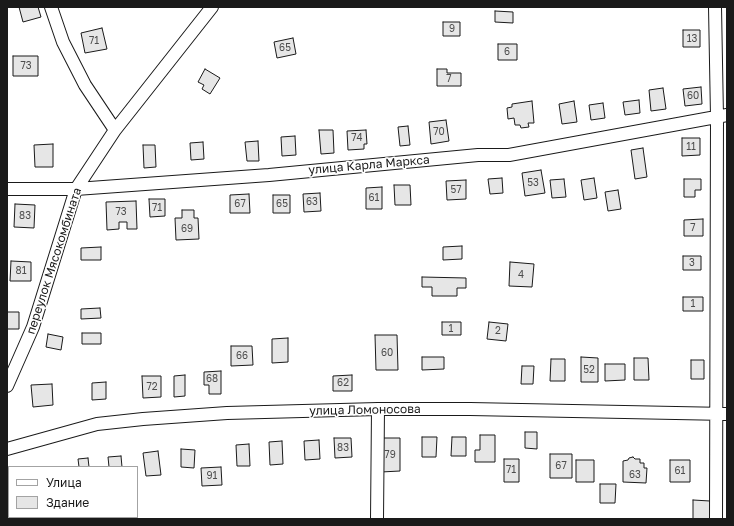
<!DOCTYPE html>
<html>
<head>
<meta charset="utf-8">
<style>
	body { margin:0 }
	#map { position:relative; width:734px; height:526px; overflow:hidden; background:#fff; font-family:"Golos Text",sans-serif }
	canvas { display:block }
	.frame { position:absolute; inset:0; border:8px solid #1a1a1a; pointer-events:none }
	.legend { position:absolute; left:8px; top:466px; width:130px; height:52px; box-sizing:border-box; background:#fff; border:1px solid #a3a3a3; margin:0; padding:5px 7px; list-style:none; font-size:12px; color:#1a1a1a }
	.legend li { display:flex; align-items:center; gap:8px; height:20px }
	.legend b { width:20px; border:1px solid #a3a3a3 }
</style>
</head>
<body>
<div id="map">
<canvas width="734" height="526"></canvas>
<div class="frame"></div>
<ul class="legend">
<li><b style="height:5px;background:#fff"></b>Улица</li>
<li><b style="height:11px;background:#e6e6e6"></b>Здание</li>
</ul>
</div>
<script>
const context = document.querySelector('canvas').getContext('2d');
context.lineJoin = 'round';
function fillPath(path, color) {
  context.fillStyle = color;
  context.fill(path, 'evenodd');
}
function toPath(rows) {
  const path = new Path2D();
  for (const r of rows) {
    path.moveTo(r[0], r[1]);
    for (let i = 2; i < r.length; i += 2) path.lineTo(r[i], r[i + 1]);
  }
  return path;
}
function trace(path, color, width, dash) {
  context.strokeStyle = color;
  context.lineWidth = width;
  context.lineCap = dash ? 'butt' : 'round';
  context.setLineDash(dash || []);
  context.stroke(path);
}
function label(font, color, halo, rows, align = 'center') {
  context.font = font + ' "Golos Text",sans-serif';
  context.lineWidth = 3;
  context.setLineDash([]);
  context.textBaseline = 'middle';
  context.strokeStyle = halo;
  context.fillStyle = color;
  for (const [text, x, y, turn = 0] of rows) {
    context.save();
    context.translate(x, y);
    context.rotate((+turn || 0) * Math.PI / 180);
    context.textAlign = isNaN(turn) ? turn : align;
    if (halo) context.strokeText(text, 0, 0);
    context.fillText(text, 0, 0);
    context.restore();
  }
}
const building = toPath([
	[19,7,38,7,41,17,23,22,19,7],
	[495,11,513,12,513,23,495,22,495,11],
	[443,22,460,22,460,36,443,36,443,22],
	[102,28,107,49,85,53,81,33,102,28],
	[683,30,700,30,700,47,683,47,683,30],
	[293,38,296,54,277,58,274,42,293,38],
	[498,44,517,44,517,60,498,60,498,44],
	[13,56,38,56,38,76,13,76,13,56],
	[205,69,220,78,210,94,202,89,204,85,198,82,205,69],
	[437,69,447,69,447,73,461,73,461,86,437,86,437,69],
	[701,87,702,104,685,106,683,89,701,87],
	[663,88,666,109,651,111,649,90,663,88],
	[639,100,640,113,625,115,623,102,639,100],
	[532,101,534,123,528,123,529,127,521,128,520,125,515,125,514,118,508,119,507,108,512,107,512,104,532,101],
	[574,101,577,122,562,124,559,104,574,101],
	[603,103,605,118,591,120,589,105,603,103],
	[446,120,449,141,431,144,429,122,446,120],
	[408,126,410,145,400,146,398,127,408,126],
	[319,130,333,130,334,153,321,154,319,130],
	[366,130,367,144,364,144,364,149,348,150,347,131,366,130],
	[295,136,296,155,282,156,281,137,295,136],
	[682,138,700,138,700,155,682,156,682,138],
	[258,141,259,161,247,161,245,142,258,141],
	[203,142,204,159,191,160,190,143,203,142],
	[53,144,53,167,35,167,34,145,53,144],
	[143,145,155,145,156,167,144,168,143,145],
	[643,148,647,177,635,179,631,150,643,148],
	[541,170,545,193,525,196,522,173,541,170],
	[502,178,503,193,490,194,488,179,502,178],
	[594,178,597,198,584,200,581,180,594,178],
	[564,179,566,197,552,198,550,180,564,179],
	[684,179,701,179,701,190,695,190,695,197,684,197,684,179],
	[466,180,466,199,447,200,446,181,466,180],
	[394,185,410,185,411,205,395,205,394,185],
	[382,187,382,209,366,209,366,188,382,187],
	[618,190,621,209,608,211,605,192,618,190],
	[320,193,321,211,304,212,303,194,320,193],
	[249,194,250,213,230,213,230,195,249,194],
	[273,195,290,195,290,213,273,213,273,195],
	[149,199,165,199,165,216,150,217,149,199],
	[136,201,137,229,127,229,127,222,119,222,119,229,107,230,106,202,136,201],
	[15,204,35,205,34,228,14,227,15,204],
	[182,210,194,210,194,218,198,218,199,239,176,240,175,218,182,218,182,210],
	[703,219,703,236,684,236,684,220,703,219],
	[462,246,462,259,443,260,443,247,462,246],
	[101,247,101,260,81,260,81,248,101,247],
	[683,256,701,256,701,270,683,270,683,256],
	[11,261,31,262,31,281,10,281,11,261],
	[510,262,534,264,532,287,509,286,510,262],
	[422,277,466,278,466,288,457,288,457,296,432,296,432,287,422,287,422,277],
	[683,297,703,297,703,311,683,311,683,297],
	[100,308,101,318,81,319,81,309,100,308],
	[7,312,19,312,19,329,7,329,7,312],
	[442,322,461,322,461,335,442,335,442,322],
	[489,322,508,324,506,341,487,339,489,322],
	[82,333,101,333,101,344,82,344,82,333],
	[48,334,63,337,61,350,46,347,48,334],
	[375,335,397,335,398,370,376,370,375,335],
	[288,338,288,362,272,363,272,339,288,338],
	[231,346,252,346,253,365,231,366,231,346],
	[422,357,444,357,444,369,422,370,422,357],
	[581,357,598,358,598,382,581,382,581,357],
	[634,358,648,358,649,380,634,380,634,358],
	[551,359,565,359,565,381,550,381,551,359],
	[691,360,704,360,704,379,691,379,691,360],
	[605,364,625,364,625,380,605,381,605,364],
	[522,366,534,366,533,384,521,384,522,366],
	[221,371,221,394,209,394,209,385,204,385,204,372,221,371],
	[185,375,185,396,174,397,174,376,185,375],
	[352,375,352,391,333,391,333,376,352,375],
	[142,376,161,376,161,397,143,398,142,376],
	[106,382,106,399,92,400,92,383,106,382],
	[52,384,53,405,33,407,31,385,52,384],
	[525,432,537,432,537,449,525,448,525,432],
	[480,435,495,435,495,462,475,462,475,450,480,450,480,435],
	[422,437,437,437,436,457,422,457,422,437],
	[452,437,466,437,466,456,451,456,452,437],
	[334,438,351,438,352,457,335,458,334,438],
	[380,438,400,438,400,471,381,472,380,438],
	[319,440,320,459,305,460,304,441,319,440],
	[282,441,283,464,270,465,269,442,282,441],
	[249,444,250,466,237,466,236,445,249,444],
	[181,449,195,450,194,468,181,467,181,449],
	[158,451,161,475,146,476,143,453,158,451],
	[550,454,572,454,572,478,550,478,550,454],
	[121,456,122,467,109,467,108,457,121,456],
	[633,457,635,459,640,459,640,463,644,463,644,468,647,468,646,483,623,482,623,461,628,460,629,458,633,457],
	[88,458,89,467,79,467,78,459,88,458],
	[504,459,519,459,519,482,504,482,504,459],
	[576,460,594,460,594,482,576,482,576,460],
	[670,460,690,460,690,482,670,482,670,460],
	[221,467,222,485,202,486,201,468,221,467],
	[600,484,616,484,615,503,600,503,600,484],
	[693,500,710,501,710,519,693,519,693,500]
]);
fillPath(building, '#e6e6e6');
trace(building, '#1a1a1a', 1);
const minor = toPath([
	[51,7,63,42,85,85,115,130],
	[715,7,717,117,716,519],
	[7,189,76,189,269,175,478,155,509,155,727,115],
	[7,386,33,327,76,189,115,130,212,7],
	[7,449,97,424,143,419,227,413,378,409,470,409,727,414],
	[377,519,378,409]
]);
trace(minor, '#1a1a1a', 14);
trace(minor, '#fff', 12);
label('10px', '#4d4d4d', null, [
	["9",452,29],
	["13",692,39],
	["71",94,41],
	["65",285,48],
	["6",507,52],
	["73",26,66],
	["7",449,79],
	["60",693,96],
	["70",439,132],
	["74",357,138],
	["11",691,147],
	["53",533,183],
	["57",456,190],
	["61",374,198],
	["63",312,202],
	["67",240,204],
	["65",282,204],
	["71",157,208],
	["73",121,212],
	["83",25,216],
	["7",693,228],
	["69",187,229],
	["3",692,263],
	["81",21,271],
	["4",521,275],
	["1",693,304],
	["1",451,329],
	["2",498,331],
	["60",387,353],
	["66",242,356],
	["52",589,370],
	["68",212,379],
	["62",343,383],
	["72",152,387],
	["83",343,448],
	["79",390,455],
	["67",561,466],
	["71",511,470],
	["61",680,471],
	["63",635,475],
	["91",212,476]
]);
label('12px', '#1a1a1a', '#fff', [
	["улица Карла Маркса",369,165,-5],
	["переулок Мясокомбината",54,261,-72],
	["улица Ломоносова",365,410,-1]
]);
</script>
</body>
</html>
